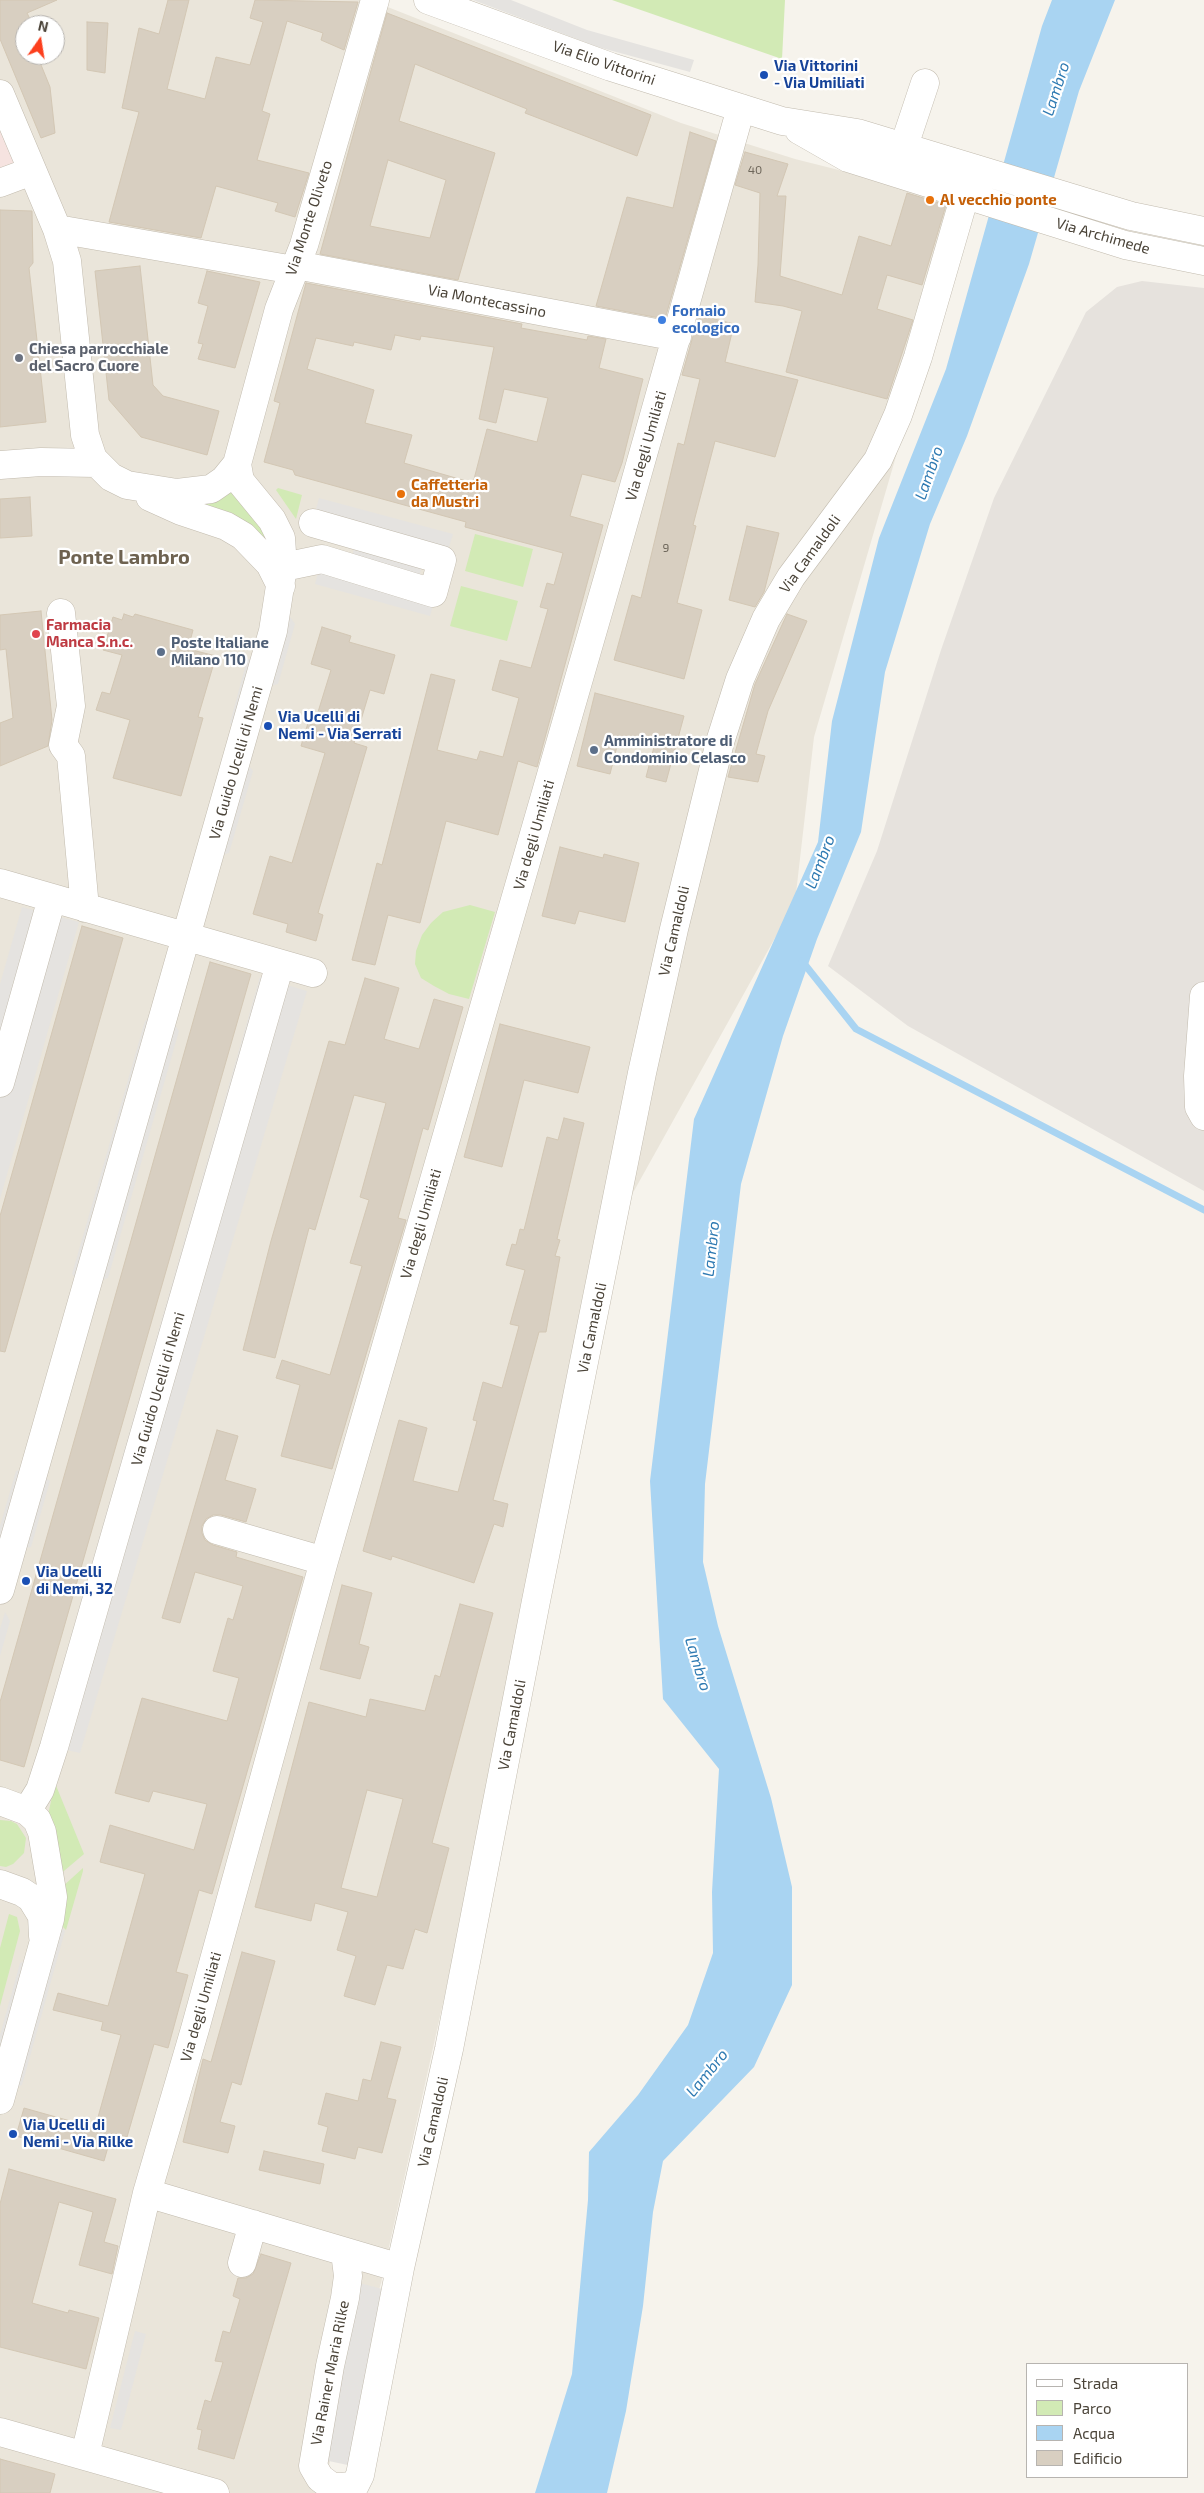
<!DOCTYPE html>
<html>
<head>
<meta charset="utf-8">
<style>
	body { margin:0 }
	#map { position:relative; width:1204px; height:2493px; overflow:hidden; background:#f6f3ec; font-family:"Exo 2",sans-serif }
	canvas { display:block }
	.legend { position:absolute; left:1026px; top:2363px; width:162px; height:115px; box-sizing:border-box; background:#fff; border:1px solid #b7b4b0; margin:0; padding:6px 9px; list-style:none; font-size:15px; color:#4b4439 }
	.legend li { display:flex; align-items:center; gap:10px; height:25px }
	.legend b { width:25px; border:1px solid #b7b4b0 }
	.north { position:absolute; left:15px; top:15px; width:50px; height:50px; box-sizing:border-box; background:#fff; border:1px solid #b7b4b0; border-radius:50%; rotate:13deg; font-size:14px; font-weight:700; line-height:20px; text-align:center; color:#4b4439 }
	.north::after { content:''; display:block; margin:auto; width:18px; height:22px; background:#fc3f1d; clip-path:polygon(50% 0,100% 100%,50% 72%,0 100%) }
</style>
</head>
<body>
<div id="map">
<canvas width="1204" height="2493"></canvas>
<ul class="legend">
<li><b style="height:6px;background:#fff"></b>Strada</li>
<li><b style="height:14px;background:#d2eab5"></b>Parco</li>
<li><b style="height:14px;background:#a9d4f2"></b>Acqua</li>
<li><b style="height:14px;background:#d8cfc1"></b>Edificio</li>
</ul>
<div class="north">N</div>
</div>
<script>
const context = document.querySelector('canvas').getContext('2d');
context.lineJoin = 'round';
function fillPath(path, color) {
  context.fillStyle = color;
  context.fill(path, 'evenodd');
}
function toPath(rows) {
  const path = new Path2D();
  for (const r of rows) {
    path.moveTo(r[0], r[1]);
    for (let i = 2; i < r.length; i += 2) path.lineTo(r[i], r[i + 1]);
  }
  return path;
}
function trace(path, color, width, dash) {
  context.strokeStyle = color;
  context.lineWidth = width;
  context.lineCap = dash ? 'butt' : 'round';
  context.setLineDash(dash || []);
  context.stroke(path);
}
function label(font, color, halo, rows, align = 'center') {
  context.font = font + ' "Exo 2",sans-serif';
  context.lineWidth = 4.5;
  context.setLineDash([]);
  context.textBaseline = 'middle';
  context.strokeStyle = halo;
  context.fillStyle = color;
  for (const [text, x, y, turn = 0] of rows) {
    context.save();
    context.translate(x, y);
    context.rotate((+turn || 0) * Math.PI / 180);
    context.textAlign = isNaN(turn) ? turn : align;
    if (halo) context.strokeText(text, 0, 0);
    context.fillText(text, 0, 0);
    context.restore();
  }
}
fillPath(toPath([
	[0,0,370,0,681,123,795,159,970,203,814,737,795,902,615,1225,381,2283,321,2493,0,2493],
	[25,25,55,25,55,55,25,55]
]), '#eae5da');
fillPath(toPath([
	[1142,281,1204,288,1204,1191,908,1026,828,966,877,851,941,650,994,498,1086,312,1117,287]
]), '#e6e2dd');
fillPath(toPath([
	[0,123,19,167,0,174]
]), '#f6e3e0');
fillPath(toPath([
	[612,0,785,0,782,59],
	[231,486,257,513,269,542,204,507,204,502],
	[278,488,302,495,296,519,276,490],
	[475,534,533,549,523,587,465,571],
	[461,586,518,601,507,641,450,626],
	[470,905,495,912,469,999,449,994,434,986,421,978,415,964,416,951,422,935,431,923,443,912],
	[55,1783,84,1854,58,1876,48,1815],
	[0,1820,11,1821,17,1824,26,1838,24,1853,13,1864,6,1867,0,1866],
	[83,1868,83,1871,66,1930,62,1926,61,1888],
	[9,1914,17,1917,20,1931,0,2006,0,1948]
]), '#d2eab5');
fillPath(toPath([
	[473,0,511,0,587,30,694,60,690,72,598,47],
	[319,498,453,534,448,550,315,513],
	[355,543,423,562,419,577,352,558],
	[319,569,434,602,430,616,315,584],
	[290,617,295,624,278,684,270,686],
	[255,656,235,731,230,723,247,660],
	[248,765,253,771,229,853,221,855],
	[22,907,79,922,0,1199,0,984],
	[260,977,307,991,80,1753,40,1744],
	[152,1016,77,1280,72,1274,145,1021],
	[174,1024,179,1031,108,1278,99,1281],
	[24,1468,0,1549,0,1526,16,1471],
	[45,1477,50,1481,31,1547,25,1548],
	[5,1612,10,1621,0,1656,0,1629],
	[60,1927,65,1931,22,2085,15,2088],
	[28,1960,0,2061,0,2035,20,1963],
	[359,2283,394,2292,357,2467,324,2460],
	[135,2331,146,2334,121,2430,110,2428]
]), '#e5e3e0');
fillPath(toPath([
	[1052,0,1115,0,1079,91,1029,264,967,436,930,524,885,672,861,832,817,939,783,1036,741,1184,705,1484,703,1562,718,1626,771,1798,792,1887,792,1985,754,2067,663,2161,653,2212,643,2306,626,2411,607,2493,535,2493,572,2374,588,2200,589,2152,638,2095,688,2025,713,1953,712,1892,719,1769,663,1699,650,1481,694,1119,818,842,832,721,879,538,946,369,1042,26]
]), '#a9d4f2');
trace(toPath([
	[802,961,856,1029,1204,1210]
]), '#a9d4f2', 7);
const building = toPath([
	[0,0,57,0,27,13,33,25,25,25,25,55,37,55,50,87,55,133,41,138,0,39,0,0],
	[168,0,189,0,167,89,205,99,216,57,250,65,263,22,250,18,255,0,358,2,344,50,321,40,323,33,287,21,262,111,270,114,257,160,309,173,295,217,275,211,278,203,216,186,201,238,109,222,139,112,122,108,139,28,159,34,168,0],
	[387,13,651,115,637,156,525,113,527,109,415,64,399,121,495,153,458,280,320,254,387,13],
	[388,160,446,180,430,238,370,226,388,160],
	[87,22,108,23,105,73,87,70,87,22],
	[690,132,716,141,665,319,596,306,627,197,673,208,690,132],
	[745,152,788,164,777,196,786,196,780,276,842,295,859,236,891,246,907,193,946,205,922,285,887,275,877,309,913,320,887,399,786,372,802,311,783,306,755,302,758,265,760,193,735,185,745,152],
	[0,210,32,211,33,263,29,268,46,422,0,427,0,210],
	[140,266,153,385,163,396,219,411,207,455,141,437,109,400,95,271,140,266],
	[207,271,260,282,235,368,198,359,203,344,198,343,208,306,198,303,207,271],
	[306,283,522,324,521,328,587,340,588,336,606,339,599,368,643,379,622,463,615,482,582,474,570,516,603,525,537,767,518,761,498,835,446,821,420,923,388,915,375,965,352,960,377,863,382,865,431,674,455,680,437,750,477,760,480,751,503,757,519,698,492,690,500,660,531,668,548,609,540,607,547,583,554,585,563,553,465,527,466,522,295,475,293,470,264,462,280,403,274,401,306,283],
	[395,335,420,340,421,336,494,347,479,419,496,423,504,389,548,398,537,442,487,429,473,483,404,463,412,435,365,423,374,390,307,369,316,338,353,346,354,342,391,350,395,335],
	[699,315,734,324,725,362,798,380,775,457,715,441,693,525,696,526,677,603,702,610,684,679,614,660,632,595,641,598,678,443,684,445,700,379,682,375,699,315],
	[30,497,32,536,0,538,0,499,30,497],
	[747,526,779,533,764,592,755,607,729,600,747,526],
	[41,611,52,720,48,746,0,766,0,723,13,718,6,649,0,650,0,615,41,611],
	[124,614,133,617,135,614,193,630,188,649,216,656,198,717,203,718,181,796,113,778,130,720,96,710,102,692,110,694,122,655,103,650,113,617,122,620,124,614],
	[787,614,807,621,768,711,756,754,765,756,758,782,728,777,755,684,787,614],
	[322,627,351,636,349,642,395,655,384,694,370,690,354,743,367,747,318,913,323,915,316,941,286,932,288,924,253,914,270,856,292,863,325,753,301,746,308,723,314,725,331,670,311,664,322,627],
	[595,693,684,716,666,782,646,777,654,747,619,738,610,774,577,766,595,693],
	[560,847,603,858,604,854,639,863,625,922,579,911,575,924,542,916,560,847],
	[82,926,123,938,5,1352,0,1351,0,1216,82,926],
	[210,962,251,974,24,1767,0,1760,0,1702,210,962],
	[365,978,399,988,384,1039,419,1049,434,999,463,1007,428,1130,423,1128,398,1218,406,1220,332,1469,281,1456,300,1385,276,1378,282,1360,330,1375,362,1266,350,1263,369,1200,360,1197,386,1103,354,1095,315,1230,309,1228,275,1358,243,1350,271,1241,329,1041,345,1045,365,978],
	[500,1024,590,1047,578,1093,524,1080,502,1167,464,1157,500,1024],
	[564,1118,584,1123,557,1239,560,1240,555,1256,560,1257,546,1332,539,1332,493,1500,508,1504,503,1527,494,1524,474,1583,392,1556,391,1560,363,1551,399,1420,427,1428,413,1481,458,1492,477,1421,473,1420,483,1382,502,1388,519,1326,510,1324,525,1270,506,1265,512,1244,516,1245,520,1229,524,1230,547,1137,558,1140,564,1118],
	[217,1430,238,1436,225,1480,256,1489,246,1522,221,1515,213,1515,206,1519,202,1526,202,1533,205,1540,213,1545,237,1552,236,1557,303,1577,212,1894,199,1890,176,1972,188,1975,168,2048,154,2044,127,2137,112,2133,104,2161,16,2136,24,2108,95,2128,121,2035,101,2030,103,2022,53,2010,58,1993,108,2006,145,1874,100,1862,110,1825,194,1850,207,1804,153,1791,149,1802,115,1793,142,1698,227,1721,239,1678,213,1671,228,1618,233,1620,243,1586,195,1572,180,1623,162,1618,217,1430],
	[342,1585,372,1593,359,1644,369,1647,360,1679,320,1669,342,1585],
	[460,1604,493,1613,432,1843,449,1848,427,1933,415,1929,403,1969,387,1965,375,2005,344,1996,356,1956,337,1950,348,1912,315,1903,311,1921,255,1907,309,1702,366,1717,370,1699,425,1711,435,1675,440,1677,460,1604],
	[367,1790,403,1799,377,1897,341,1888,367,1790],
	[242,1952,275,1961,241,2085,232,2082,220,2122,235,2126,228,2153,183,2142,203,2059,211,2062,242,1952],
	[381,2042,401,2047,387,2098,396,2100,382,2153,358,2147,355,2159,322,2151,328,2127,318,2124,326,2093,358,2101,363,2079,371,2081,381,2042],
	[264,2151,324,2164,320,2184,259,2170,264,2151],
	[9,2169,116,2199,104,2242,118,2246,112,2274,79,2265,93,2212,59,2202,32,2303,68,2313,69,2310,99,2318,86,2369,0,2347,0,2204,9,2169],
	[261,2254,291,2263,234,2459,198,2449,202,2430,197,2429,205,2400,211,2402,223,2362,215,2361,223,2331,230,2333,240,2299,233,2296,238,2278,246,2278,253,2274,261,2254],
	[0,2459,55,2474,50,2493,0,2493,0,2459]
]);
fillPath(building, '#d8cfc1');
trace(building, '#d3c7b4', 1);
const minor = toPath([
	[428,0,611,67,782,121,857,133,1131,216,1204,231],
	[0,94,57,229,67,261,85,435,93,459,111,477,127,485,177,493,211,489,224,480,237,464],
	[799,130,848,158,1125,245,1204,261],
	[898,164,925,83],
	[0,183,32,171],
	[57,229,294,270],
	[296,265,677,337],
	[0,465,41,462,96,463],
	[150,497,181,511,226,526,243,536,270,564,281,586],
	[274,569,322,559,433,593,442,560,313,523],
	[61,613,71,706,63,745,71,756,85,908],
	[0,883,313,973],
	[1204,996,1198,1076,1199,1107,1204,1116],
	[0,1083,52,898],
	[217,1530,324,1561],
	[0,1590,273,631,283,567,281,538,272,520,240,481,237,464,279,309,304,245,375,0],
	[0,1801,27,1811,37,1820,42,1832,53,1897,50,1919,0,2100],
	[27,1811,40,1790,54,1747,280,964],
	[0,1884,22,1892,31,1898,42,1916,43,1936],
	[147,2193,400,2268],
	[345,2252,348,2276,345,2298,330,2366,313,2466,320,2478,332,2487,341,2487,355,2485,360,2475,400,2268,449,2049,536,1601,642,1073,674,929,720,742,740,679,766,619,791,577,878,460,898,415,918,357,965,195],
	[242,2263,253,2224],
	[0,2432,215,2493],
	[85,2455,147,2193,195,2029,324,1561,610,571,741,108]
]);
trace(minor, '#c2bbae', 29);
trace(minor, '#fff', 28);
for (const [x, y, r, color] of [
	[764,75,5,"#1a4fb4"],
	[930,200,5,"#e8710a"],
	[662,320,5,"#3f7fe0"],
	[19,358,5,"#6b7280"],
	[401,494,5,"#e8710a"],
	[36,634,5,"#e0444e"],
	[161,652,5,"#5c6f8a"],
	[268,726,5,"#1a4fb4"],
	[594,750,5,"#5c6f8a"],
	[26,1581,5,"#1a4fb4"],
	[13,2134,5,"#1a4fb4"]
]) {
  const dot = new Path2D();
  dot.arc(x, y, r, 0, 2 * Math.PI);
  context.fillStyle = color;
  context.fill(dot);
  trace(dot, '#fff', 2);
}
label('12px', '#6e675b', null, [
	["40",755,170],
	["9",666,548]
]);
label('15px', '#4b4439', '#fff', [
	["Via Elio Vittorini",604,63,19],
	["Via Monte Oliveto",309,218,-72],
	["Via Archimede",1103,236,16],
	["Via Montecassino",487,301,11],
	["Via degli Umiliati",646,446,-74],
	["Via Camaldoli",810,554,-54],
	["Via Guido Ucelli di Nemi",236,763,-74],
	["Via degli Umiliati",534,835,-74],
	["Via Camaldoli",674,931,-77],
	["Via degli Umiliati",421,1224,-74],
	["Via Camaldoli",592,1328,-78],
	["Via Guido Ucelli di Nemi",158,1389,-74],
	["Via Camaldoli",512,1725,-79],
	["Via degli Umiliati",201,2007,-74],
	["Via Camaldoli",433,2122,-77],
	["Via Rainer Maria Rilke",330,2373,-79]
]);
label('bold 15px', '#164399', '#fff', [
	["Via Vittorini",774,66],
	["- Via Umiliati",774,83],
	["Via Ucelli di",278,717],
	["Nemi - Via Serrati",278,734],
	["Via Ucelli",36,1572],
	["di Nemi, 32",36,1589],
	["Via Ucelli di",23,2125],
	["Nemi - Via Rilke",23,2142]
], 'left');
label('bold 15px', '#c56008', '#fff', [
	["Al vecchio ponte",940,200],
	["Caffetteria",411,485],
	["da Mustri",411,502]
], 'left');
label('bold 15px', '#366cbe', '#fff', [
	["Fornaio",672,311],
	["ecologico",672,328]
], 'left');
label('bold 15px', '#5b616d', '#fff', [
	["Chiesa parrocchiale",29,349],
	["del Sacro Cuore",29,366]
], 'left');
label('bold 15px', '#be3a42', '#fff', [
	["Farmacia",46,625],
	["Manca S.n.c.",46,642]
], 'left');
label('bold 15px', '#4e5e75', '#fff', [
	["Poste Italiane",171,643],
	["Milano 110",171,660],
	["Amministratore di",604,741],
	["Condominio Celasco",604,758]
], 'left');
label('italic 16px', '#2e7ab2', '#fff', [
	["Lambro",1056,89,-72],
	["Lambro",929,473,-71],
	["Lambro",820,862,-69],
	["Lambro",711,1249,-84],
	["Lambro",698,1664,73],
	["Lambro",707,2073,-51]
]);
label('bold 20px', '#6e6250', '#fff', [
	["Ponte Lambro",124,557]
]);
</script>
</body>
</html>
